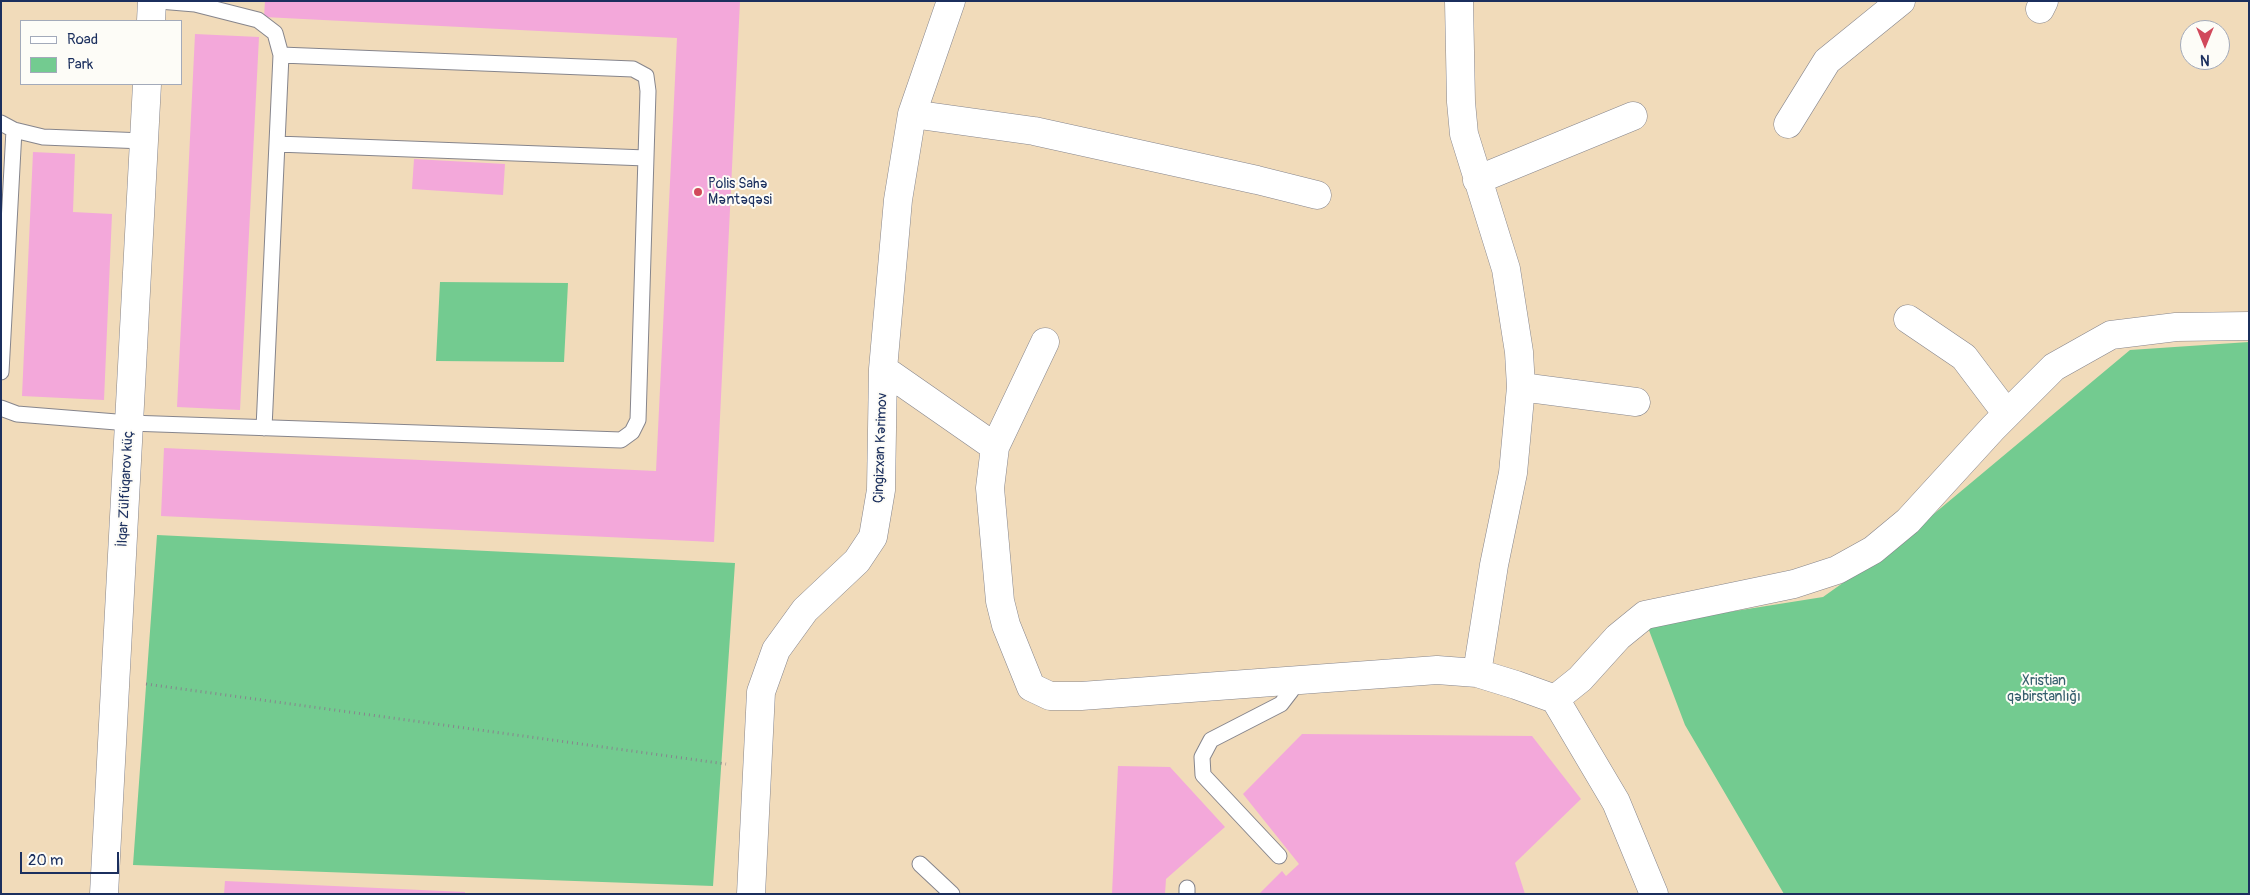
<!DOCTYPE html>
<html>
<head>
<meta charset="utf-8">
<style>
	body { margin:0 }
	#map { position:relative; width:2250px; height:895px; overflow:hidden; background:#f1dbba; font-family:Pangolin,sans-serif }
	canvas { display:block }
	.frame { position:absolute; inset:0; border:2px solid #1b2f5e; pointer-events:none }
	.legend { position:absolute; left:20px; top:20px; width:162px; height:65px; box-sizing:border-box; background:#fdfcf7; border:1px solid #a3aaba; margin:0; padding:6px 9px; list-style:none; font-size:15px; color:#1b2f5e }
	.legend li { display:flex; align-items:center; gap:10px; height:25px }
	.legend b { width:25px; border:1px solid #a3aaba }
	.north { position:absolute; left:2180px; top:20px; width:50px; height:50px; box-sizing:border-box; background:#fdfcf7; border:1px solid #a3aaba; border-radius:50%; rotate:180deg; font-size:14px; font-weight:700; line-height:20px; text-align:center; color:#1b2f5e }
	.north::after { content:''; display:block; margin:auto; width:18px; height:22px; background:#d1495b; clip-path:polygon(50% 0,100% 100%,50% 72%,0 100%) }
	.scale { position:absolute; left:20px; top:852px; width:99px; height:22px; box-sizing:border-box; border:2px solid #1b2f5e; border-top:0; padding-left:6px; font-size:15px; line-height:18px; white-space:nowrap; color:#1b2f5e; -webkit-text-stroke:4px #fdfcf7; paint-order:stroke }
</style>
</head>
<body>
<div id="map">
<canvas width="2250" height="895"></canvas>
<div class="frame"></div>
<ul class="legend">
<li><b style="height:6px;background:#fff"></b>Road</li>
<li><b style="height:14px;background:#73cb90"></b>Park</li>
</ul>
<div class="north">N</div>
<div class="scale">20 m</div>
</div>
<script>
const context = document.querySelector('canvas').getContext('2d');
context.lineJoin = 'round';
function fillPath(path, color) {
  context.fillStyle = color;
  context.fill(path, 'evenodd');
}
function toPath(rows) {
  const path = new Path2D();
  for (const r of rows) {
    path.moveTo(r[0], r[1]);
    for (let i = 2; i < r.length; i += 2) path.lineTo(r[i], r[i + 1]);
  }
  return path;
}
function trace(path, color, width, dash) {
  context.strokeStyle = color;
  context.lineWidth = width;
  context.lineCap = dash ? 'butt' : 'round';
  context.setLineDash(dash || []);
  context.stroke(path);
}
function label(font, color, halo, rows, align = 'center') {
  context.font = font + ' Pangolin,sans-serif';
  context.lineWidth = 4;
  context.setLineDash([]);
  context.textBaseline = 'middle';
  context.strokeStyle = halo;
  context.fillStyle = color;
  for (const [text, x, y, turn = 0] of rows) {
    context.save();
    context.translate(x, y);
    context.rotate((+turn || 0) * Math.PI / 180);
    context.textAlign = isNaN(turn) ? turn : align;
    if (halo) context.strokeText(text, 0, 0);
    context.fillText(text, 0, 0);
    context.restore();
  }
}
fillPath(toPath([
	[440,282,568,283,564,362,436,361],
	[2249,342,2249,894,1784,894,1685,725,1647,625,1823,597,1899,543,2130,350],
	[157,535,735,563,713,886,133,865]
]), '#73cb90');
fillPath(toPath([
	[265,1,740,1,714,542,161,516,164,448,656,471,677,38,264,17],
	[195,34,259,37,240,410,177,407],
	[33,152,75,154,73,212,112,214,104,400,22,396],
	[414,159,505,164,503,195,412,189],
	[1302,734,1532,736,1581,799,1515,863,1525,894,1259,894,1282,871,1286,876,1299,864,1243,794],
	[1118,766,1170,767,1225,827,1166,879,1165,894,1112,894],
	[225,881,465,892,465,894,224,894]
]), '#f3a8da');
const lane = toPath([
	[1,123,14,130,43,137,144,141],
	[277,144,646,158],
	[1,372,14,130],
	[1,408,17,414,129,423,621,440,632,432,638,420,648,91,646,76,633,69,281,55,275,33,258,20,195,4,159,1],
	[264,428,281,55],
	[1279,856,1203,775,1202,757,1211,740,1281,704,1291,691,1295,679],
	[920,864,952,894],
	[1187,894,1187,888]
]);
const street = toPath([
	[1459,1,1461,102,1464,134,1506,269,1519,352,1521,387,1513,473,1494,565,1477,673],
	[2040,9,2044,1],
	[151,21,152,1],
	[912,114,1034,131,1257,180,1317,195],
	[1788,124,1827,61,1901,1],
	[1477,180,1633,116],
	[1908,319,1964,357,2007,414],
	[883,369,995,447,990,488,1000,601,1006,625,1031,687,1050,696,1081,696,1437,670,1477,673,1516,685,1555,699,1616,802,1654,894],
	[1521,387,1636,402],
	[995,447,1045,342],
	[1555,699,1580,679,1618,637,1645,615,1794,584,1837,570,1873,550,1908,521,1993,428,2054,367,2111,335,2176,327,2249,326],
	[104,894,147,84],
	[751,894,761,692,776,650,805,610,857,561,873,537,881,490,883,369,898,200,912,114,951,1]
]);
trace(lane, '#86858c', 17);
trace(street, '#86858c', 29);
trace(toPath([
	[146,684,726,764]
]), '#86858c', 3, [1, 4]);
trace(lane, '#fff', 15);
trace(street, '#fff', 28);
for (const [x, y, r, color] of [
	[698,192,5,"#d1495b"]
]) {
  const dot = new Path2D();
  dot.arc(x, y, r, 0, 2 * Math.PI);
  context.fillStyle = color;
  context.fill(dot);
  trace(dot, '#fdfcf7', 2);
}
label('14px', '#1b2f5e', '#fdfcf7', [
	["Polis Sahə",708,184],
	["Məntəqəsi",708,200]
], 'left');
label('14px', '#1b2f5e', '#fdfcf7', [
	["Çingizxan Kərimov",881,448,-88],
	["İlqar Zülfüqarov küç",126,489,-87]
]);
label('14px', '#355e6d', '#fdfcf7', [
	["Xristian",2044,681],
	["qəbirstanlığı",2044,697]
]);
</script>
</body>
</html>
